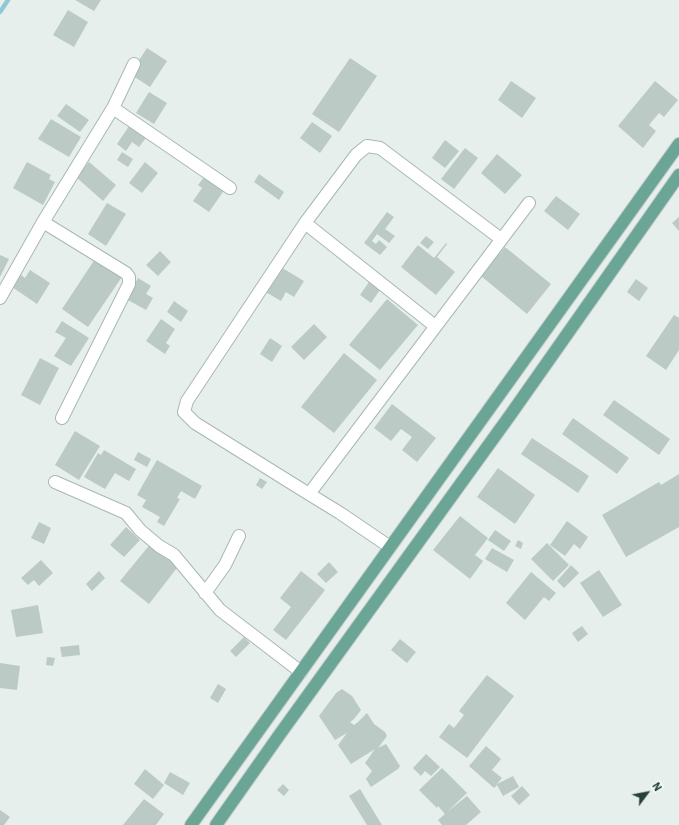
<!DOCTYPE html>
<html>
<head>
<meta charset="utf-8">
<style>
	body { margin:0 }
	#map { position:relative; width:679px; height:825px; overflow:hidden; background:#e6efeb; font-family:"IBM Plex Sans",sans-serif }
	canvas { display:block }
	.north { position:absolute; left:627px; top:773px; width:40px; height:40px; -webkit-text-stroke:3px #f7fbf9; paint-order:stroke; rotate:58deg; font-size:11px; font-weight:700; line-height:16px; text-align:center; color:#24423a }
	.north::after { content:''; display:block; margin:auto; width:14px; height:18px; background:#24423a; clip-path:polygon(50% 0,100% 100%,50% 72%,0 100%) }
</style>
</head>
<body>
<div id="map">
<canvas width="679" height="825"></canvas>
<div class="north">N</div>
</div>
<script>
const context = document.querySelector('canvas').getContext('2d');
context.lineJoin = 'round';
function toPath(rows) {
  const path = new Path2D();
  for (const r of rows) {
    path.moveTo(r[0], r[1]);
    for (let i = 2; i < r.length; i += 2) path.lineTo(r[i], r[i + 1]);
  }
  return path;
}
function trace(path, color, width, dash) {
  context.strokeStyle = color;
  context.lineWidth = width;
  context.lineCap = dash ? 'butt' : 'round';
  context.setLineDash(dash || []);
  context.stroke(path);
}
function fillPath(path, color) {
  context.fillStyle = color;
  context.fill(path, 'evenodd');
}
trace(toPath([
	[0,12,8,0]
]), '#8ec9d4', 4.5);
fillPath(toPath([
	[75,0,101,0,94,11],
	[68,10,88,22,74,47,53,35],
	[147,48,167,61,150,87,130,74],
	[350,58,377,76,339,132,312,114],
	[511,81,536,98,522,118,498,100],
	[655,81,678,100,664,117,659,113,649,125,656,131,643,148,618,126],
	[149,92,167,103,154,124,136,113],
	[66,104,89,120,80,132,57,116],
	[51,119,81,137,69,157,38,139],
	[312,122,332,136,320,153,300,138],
	[131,123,148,135,139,147,132,142,126,151,117,144],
	[445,140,459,151,445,168,432,158],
	[465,148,478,158,454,189,441,179],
	[122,152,133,159,128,167,117,160],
	[497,154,522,175,505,194,481,173],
	[27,162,51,175,49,179,55,182,43,205,13,188],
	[89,162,116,185,103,201,76,177],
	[145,162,158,173,142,193,129,183],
	[259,174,284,192,279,200,254,182],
	[205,176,225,189,209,212,193,201,202,188,198,185],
	[556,196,580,214,568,230,544,211],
	[107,203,126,214,106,246,88,234],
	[387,212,394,217,385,229,395,236,389,243,377,234,372,241,376,244,379,240,387,247,380,255,364,243],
	[679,217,679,231,672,223],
	[426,236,434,242,428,249,420,243],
	[446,243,447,244,437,257,455,272,436,295,401,267,418,245,434,258],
	[505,247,551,284,527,314,481,276],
	[160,251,171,262,158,276,146,265],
	[0,255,9,259,0,277],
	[97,256,124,274,88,327,62,309],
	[279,266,304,281,294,297,286,292,281,301,264,291],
	[30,270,50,283,37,304,9,285,17,272,25,278],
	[138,278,151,286,146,294,153,298,146,310,126,299],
	[371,279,382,287,371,303,360,295],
	[636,279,648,288,639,301,627,292],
	[387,299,418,325,380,370,349,345],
	[174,301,188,311,181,322,167,312],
	[674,315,679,318,679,350,666,370,646,356],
	[161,319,175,329,166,343,170,346,165,354,146,341],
	[62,321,89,338,71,366,54,356,66,338,55,332],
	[314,324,327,337,304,360,291,347],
	[270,338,282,346,272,362,260,354],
	[344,353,377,380,334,433,301,407],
	[40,358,59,368,40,405,21,395],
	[614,400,670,439,659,455,603,415],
	[392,404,436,438,417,462,402,450,412,437,401,429,391,441,374,428],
	[573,418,629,458,617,474,562,434],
	[75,431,100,446,79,480,55,465],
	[532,438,589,476,578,493,521,454],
	[104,450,136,469,129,481,115,473,105,489,84,477,98,453,101,455],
	[138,452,151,459,147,467,134,460],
	[157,460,202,486,195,499,181,491,177,498,180,499,164,526,157,522,160,517,142,507,146,500,137,495],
	[498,468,535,495,515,524,477,497],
	[679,474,679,527,626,557,602,515,659,482,661,485],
	[260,478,267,482,262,489,256,485],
	[460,516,488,538,475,555,483,561,470,579,433,550],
	[567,521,588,537,580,549,574,544,565,556,550,545],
	[39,522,51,528,44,544,31,538],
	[126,527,140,540,124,557,110,545],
	[495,530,511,541,504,551,488,540],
	[518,540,523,543,521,549,515,546],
	[152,542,180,564,149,604,120,581],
	[547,543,569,565,553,581,531,559],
	[492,548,514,560,507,572,485,559],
	[41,560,53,573,39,586,34,580,28,585,21,578],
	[329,562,338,572,326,583,317,574],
	[571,565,579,573,564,588,557,581],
	[599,570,622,605,603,617,580,583],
	[99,571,105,578,92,591,86,584],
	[301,571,325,590,286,640,273,630,291,607,280,598],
	[531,572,556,593,549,601,544,597,525,620,506,603],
	[38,605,43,633,16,637,11,610],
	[582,626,588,634,578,642,572,633],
	[244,637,250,643,236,657,230,651],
	[400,639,416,652,407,663,391,650],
	[79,645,80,655,62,657,60,647],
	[47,657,55,658,53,666,46,665],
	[0,663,20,666,17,690,0,688],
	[487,675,514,696,467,758,439,737,449,724,454,728,464,715,459,711],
	[218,684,226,689,218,703,210,698],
	[342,689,352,696,361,710,354,719,350,722,354,725,358,722,367,713,374,724,385,732,387,736,378,748,386,744,400,766,398,769,371,787,366,779,372,771,365,763,375,749,351,764,338,745,347,733,335,740,319,716,336,693],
	[486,746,501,759,492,770,502,778,497,784,513,776,519,787,503,796,497,785,494,788,469,766],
	[426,754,440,767,431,776,425,771,421,776,413,768],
	[442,768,467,793,447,812,467,796,481,812,466,825,442,825,438,820,445,814,438,806,437,808,419,790],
	[145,769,164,785,153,799,134,784],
	[170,772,190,783,183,795,164,783],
	[283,784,289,790,284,796,277,790],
	[522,786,530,795,519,805,511,796],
	[360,789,382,825,367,825,349,796],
	[144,799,164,814,156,825,123,825],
	[0,810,10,817,4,825,0,825]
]), '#bbcac4');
const minor = toPath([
	[113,108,230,188],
	[43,222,126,273,129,277,129,284,62,418],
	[305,223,435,326],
	[501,239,380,148,367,146,356,155,305,223,187,401,184,412,195,423,309,494,529,203],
	[0,298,43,222,113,108,134,64],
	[55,482,126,513,140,530,159,546,174,555,220,610,301,672],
	[309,494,340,513,390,547],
	[205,593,225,565,239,536]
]);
const primary = toPath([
	[191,825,679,144],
	[216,825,280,734,511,414,679,175]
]);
trace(minor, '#a8b8b2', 14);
trace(primary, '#c2cac8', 14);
trace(minor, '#fff', 12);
trace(primary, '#6aa596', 12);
</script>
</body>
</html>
